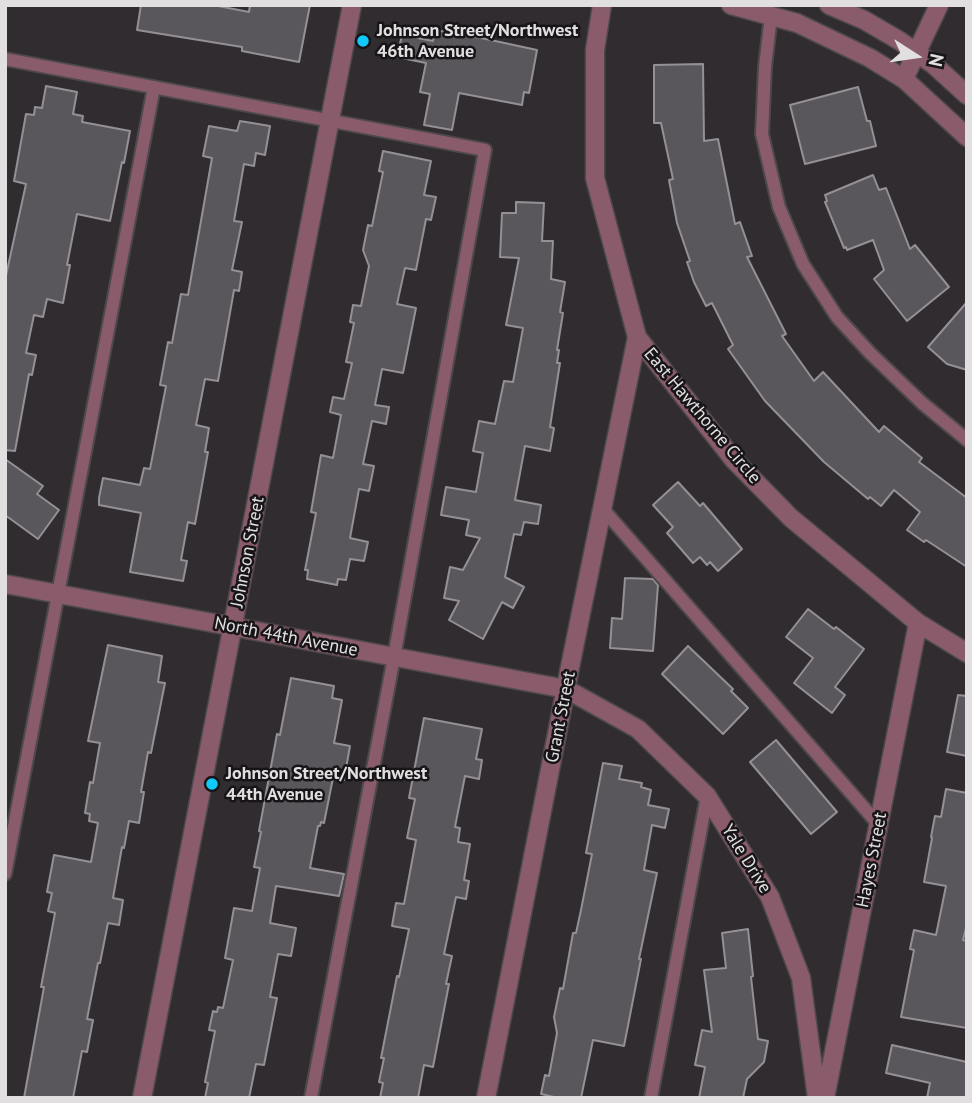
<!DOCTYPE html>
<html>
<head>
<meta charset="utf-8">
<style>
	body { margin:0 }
	#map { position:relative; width:972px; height:1103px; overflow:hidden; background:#312c2f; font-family:"PT Sans",sans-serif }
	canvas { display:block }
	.frame { position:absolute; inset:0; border:7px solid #e2dfe1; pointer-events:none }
	.north { position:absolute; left:881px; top:21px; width:70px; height:70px; -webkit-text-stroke:5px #171517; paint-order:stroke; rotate:102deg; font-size:19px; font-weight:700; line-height:28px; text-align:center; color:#e2dfe1 }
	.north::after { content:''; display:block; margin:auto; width:24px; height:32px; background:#e2dfe1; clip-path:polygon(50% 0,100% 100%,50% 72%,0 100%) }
</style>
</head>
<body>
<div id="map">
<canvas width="972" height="1103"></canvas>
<div class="frame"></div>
<div class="north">N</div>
</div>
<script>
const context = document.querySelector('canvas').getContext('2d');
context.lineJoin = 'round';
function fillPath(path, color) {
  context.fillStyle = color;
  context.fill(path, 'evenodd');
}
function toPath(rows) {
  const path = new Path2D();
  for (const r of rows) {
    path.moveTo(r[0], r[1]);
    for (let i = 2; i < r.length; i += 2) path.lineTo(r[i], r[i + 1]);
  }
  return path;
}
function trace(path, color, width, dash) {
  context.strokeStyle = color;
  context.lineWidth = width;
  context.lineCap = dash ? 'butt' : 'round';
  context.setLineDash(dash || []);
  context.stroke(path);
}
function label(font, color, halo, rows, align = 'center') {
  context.font = font + ' "PT Sans",sans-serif';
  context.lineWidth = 5;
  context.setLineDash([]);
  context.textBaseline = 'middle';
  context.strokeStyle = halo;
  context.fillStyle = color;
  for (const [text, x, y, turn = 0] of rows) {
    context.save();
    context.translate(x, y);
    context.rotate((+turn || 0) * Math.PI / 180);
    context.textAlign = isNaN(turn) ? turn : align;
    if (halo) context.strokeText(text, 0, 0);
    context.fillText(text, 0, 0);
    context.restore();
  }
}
const building = toPath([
	[141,5,213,5,249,12,250,5,310,5,299,62,242,51,242,47,137,30,141,5],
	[435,30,486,39,537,50,529,93,524,92,522,105,459,93,452,130,424,125,430,94,420,92,426,63,397,57,402,35,433,41,435,30],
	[703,64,704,141,718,139,735,224,740,222,752,256,747,257,786,334,782,336,814,381,823,372,879,432,884,426,922,458,919,462,967,498,967,567,926,540,924,542,907,530,920,512,894,490,881,506,870,497,868,499,824,462,765,401,728,349,733,345,712,303,706,306,694,282,687,262,690,261,677,223,669,180,673,179,661,123,654,123,654,65,703,64],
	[46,86,77,92,73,114,83,116,82,122,130,131,124,163,122,162,110,221,77,214,67,265,70,265,63,303,47,299,43,317,34,315,26,353,36,355,32,375,29,374,15,451,5,450,5,280,26,184,14,181,26,114,34,115,35,107,42,108,46,86],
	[858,87,867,121,870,121,876,146,805,164,790,105,858,87],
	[240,121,270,126,265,155,256,153,254,166,244,164,234,221,242,222,232,270,242,272,239,291,234,290,218,381,205,379,196,425,209,428,205,452,208,452,195,524,188,522,181,560,187,561,183,581,130,572,141,513,99,505,99,498,103,478,140,485,144,468,150,469,166,386,160,385,168,342,172,343,181,294,188,295,212,158,203,156,209,126,237,131,240,121],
	[383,151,431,161,424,195,436,197,431,220,426,219,416,270,405,268,397,304,416,308,403,373,382,369,375,405,389,407,386,424,372,421,363,464,374,466,369,491,359,489,350,538,368,542,364,561,350,559,346,580,338,579,337,585,307,579,308,570,305,570,316,513,311,512,321,455,333,458,341,415,330,412,333,397,344,399,352,363,346,362,354,323,350,322,353,305,361,306,369,266,363,250,368,225,372,226,383,172,379,171,383,151],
	[873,175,879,190,886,188,910,249,915,245,949,287,907,321,874,279,884,270,873,240,847,250,846,247,844,248,825,202,827,201,825,195,873,175],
	[516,202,544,203,542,241,553,241,551,279,565,282,560,312,563,313,557,350,559,350,557,363,560,363,550,427,554,428,550,451,525,446,515,500,541,505,538,524,524,522,521,535,514,534,505,577,524,587,513,608,502,602,483,639,449,620,459,601,444,598,450,567,463,570,480,538,466,535,469,520,441,515,446,487,476,492,483,453,473,451,479,421,495,424,504,381,513,382,523,328,506,325,519,258,500,257,502,213,516,213,516,202],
	[967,302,967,370,947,364,928,347,967,302],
	[5,459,43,486,37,494,59,510,38,539,5,515,5,459],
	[678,482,700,506,703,503,742,549,718,571,710,562,707,565,700,557,693,563,667,533,673,527,653,505,678,482],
	[625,578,653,579,658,585,653,651,610,648,612,618,622,619,625,578],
	[808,609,834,629,836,627,864,649,835,687,845,695,832,713,794,683,813,658,786,637,808,609],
	[108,645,162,656,158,682,165,683,151,753,148,752,141,792,144,792,139,823,129,821,124,848,122,847,113,898,123,900,119,925,108,923,100,963,98,963,87,1019,93,1020,87,1052,82,1051,73,1098,24,1098,44,987,41,987,55,913,48,911,52,893,47,892,54,855,91,862,98,823,89,821,90,814,85,813,90,782,93,783,100,743,88,741,108,645],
	[688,646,733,689,731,691,748,708,723,734,662,674,688,646],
	[291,678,334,686,332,698,342,700,334,743,350,746,344,780,333,778,324,823,321,822,320,826,318,826,310,868,344,874,339,896,276,886,270,923,296,928,291,956,278,954,270,997,277,998,264,1065,256,1064,249,1098,205,1098,208,1083,205,1082,215,1031,209,1030,213,1011,217,1012,218,1007,223,1008,233,960,225,958,234,908,252,911,260,868,254,867,261,832,259,831,277,734,280,735,291,678],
	[958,695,967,696,967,756,947,752,958,695],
	[424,718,482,729,476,759,482,760,479,779,465,776,455,827,460,828,458,842,470,844,464,880,469,881,466,899,456,897,444,954,452,956,446,984,449,984,433,1067,424,1065,418,1098,380,1098,383,1083,379,1082,384,1058,381,1058,397,976,399,977,409,929,392,926,396,903,404,904,416,840,407,838,415,799,409,798,424,718],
	[776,740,837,812,811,834,750,762,776,740],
	[603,763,622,766,619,779,642,783,641,787,651,790,648,805,669,809,665,828,652,825,644,870,657,873,639,959,641,959,624,1046,593,1040,581,1098,558,1098,541,1094,545,1075,549,1076,557,1033,554,1017,560,988,563,989,573,933,576,933,581,910,592,854,586,853,603,763],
	[946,789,967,793,967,924,963,940,967,941,967,1028,901,1017,914,950,910,949,914,930,936,935,946,886,924,882,932,838,931,837,935,816,941,817,946,789],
	[748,929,753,976,751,977,758,1039,768,1041,764,1062,747,1079,743,1098,699,1098,705,1067,695,1065,702,1030,712,1032,704,970,726,968,722,933,748,929],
	[892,1045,967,1062,967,1098,927,1098,930,1083,886,1073,892,1045]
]);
fillPath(building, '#5a575c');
trace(building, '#949096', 2);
const service = toPath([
	[771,16,765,67,762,134,779,207,803,264,837,317,870,353,922,403,967,440],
	[5,59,485,150,394,657,311,1098],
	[602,508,879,825],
	[5,874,154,87],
	[651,1098,707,796]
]);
const minor = toPath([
	[602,5,595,50,595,178,637,337,734,460,791,518,918,623,967,653],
	[904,79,939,5],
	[5,584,566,689,638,729,707,796,770,897,801,978,817,1098],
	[486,1098,570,667,637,337],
	[825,1098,918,623]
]);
const tertiary = toPath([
	[731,5,797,23,870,58,904,79,967,137],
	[829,5,864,20,900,41,934,65,967,95],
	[142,1098,352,5]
]);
trace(service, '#4d494b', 16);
trace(minor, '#4d494b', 21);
trace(tertiary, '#4d494b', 21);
trace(service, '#895b6b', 12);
trace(minor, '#895b6b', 18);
trace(tertiary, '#895b6b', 18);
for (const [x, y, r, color] of [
	[363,41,7,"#11cafb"],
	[212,784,7,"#11cafb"]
]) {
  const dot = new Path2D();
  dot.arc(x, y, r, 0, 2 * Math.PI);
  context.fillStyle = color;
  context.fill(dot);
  trace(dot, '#171517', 2.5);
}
label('bold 18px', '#e2dfe1', '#171517', [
	["Johnson Street/Northwest",377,31],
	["46th Avenue",377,52],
	["Johnson Street/Northwest",226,774],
	["44th Avenue",226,795]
], 'left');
label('18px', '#e2dfe1', '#171517', [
	["East Hawthorne Circle",702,416,50],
	["Johnson Street",248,552,-79],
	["North 44th Avenue",286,637,11],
	["Grant Street",561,717,-79],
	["Yale Drive",746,859,58],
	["Hayes Street",872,860,-79]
]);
</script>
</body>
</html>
